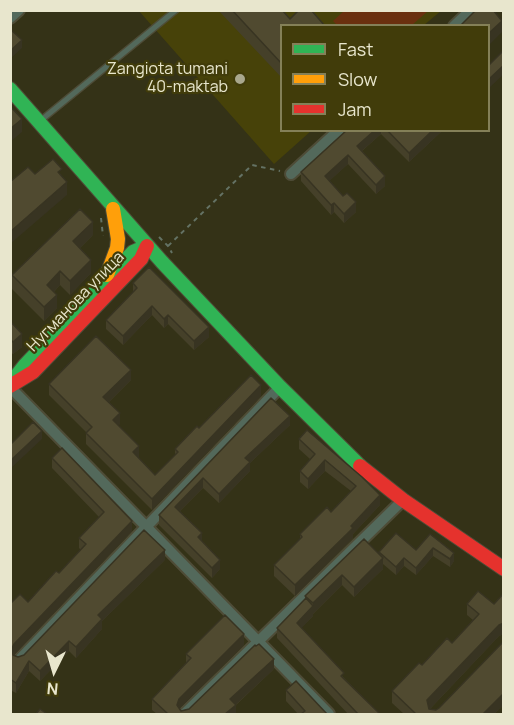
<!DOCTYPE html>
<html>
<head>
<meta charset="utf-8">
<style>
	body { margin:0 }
	#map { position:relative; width:514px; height:725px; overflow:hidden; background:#343217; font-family:Manrope,sans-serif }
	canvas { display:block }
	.frame { position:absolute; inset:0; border:12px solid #e8e6cd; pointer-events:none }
	.legend { position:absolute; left:280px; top:24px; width:210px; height:108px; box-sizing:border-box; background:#413c0a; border:2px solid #848058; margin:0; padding:8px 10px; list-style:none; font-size:18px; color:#e8e6cd }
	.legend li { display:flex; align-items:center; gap:12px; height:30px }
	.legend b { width:30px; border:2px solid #848058 }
	.north { position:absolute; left:24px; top:641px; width:60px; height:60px; -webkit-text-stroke:4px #413c0a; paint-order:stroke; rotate:185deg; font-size:16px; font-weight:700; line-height:24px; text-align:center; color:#e8e6cd }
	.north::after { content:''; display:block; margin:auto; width:21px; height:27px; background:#e8e6cd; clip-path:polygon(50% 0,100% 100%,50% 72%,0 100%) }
</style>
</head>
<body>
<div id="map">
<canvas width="514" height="725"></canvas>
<div class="frame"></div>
<ul class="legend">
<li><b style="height:8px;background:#30b455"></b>Fast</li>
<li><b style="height:8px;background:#ff9f0a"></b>Slow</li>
<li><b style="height:8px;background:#e5322d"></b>Jam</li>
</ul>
<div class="north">N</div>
</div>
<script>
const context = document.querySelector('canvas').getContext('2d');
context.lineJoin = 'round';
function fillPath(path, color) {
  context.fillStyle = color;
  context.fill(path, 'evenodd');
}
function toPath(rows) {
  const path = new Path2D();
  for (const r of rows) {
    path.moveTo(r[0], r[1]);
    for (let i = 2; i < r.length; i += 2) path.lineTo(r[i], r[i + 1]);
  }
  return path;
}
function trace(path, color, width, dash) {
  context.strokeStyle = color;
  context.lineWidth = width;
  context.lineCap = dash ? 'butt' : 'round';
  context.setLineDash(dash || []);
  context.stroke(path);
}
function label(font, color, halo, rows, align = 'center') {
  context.font = font + ' Manrope,sans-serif';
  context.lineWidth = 4.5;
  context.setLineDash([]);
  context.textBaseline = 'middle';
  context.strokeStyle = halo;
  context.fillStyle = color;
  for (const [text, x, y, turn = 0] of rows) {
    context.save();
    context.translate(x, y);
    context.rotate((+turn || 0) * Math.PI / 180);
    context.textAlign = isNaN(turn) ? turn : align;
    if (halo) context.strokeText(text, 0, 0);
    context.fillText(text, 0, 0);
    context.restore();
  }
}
fillPath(toPath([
	[139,11,441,11,424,25,282,26,282,130,311,131,274,164]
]), '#474209');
fillPath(toPath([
	[344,11,344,10,428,11,412,25,337,25,333,21]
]), '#6a300f');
const lane = toPath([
	[40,121,176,10]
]);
const street = toPath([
	[10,18,19,10],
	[454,26,471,10],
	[291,174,339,130],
	[10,387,329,714],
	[19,660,280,387],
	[184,714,403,500]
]);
const fast = toPath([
	[10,89,162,262,280,387,360,466],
	[14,379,25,365,133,252,147,246]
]);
const slow = toPath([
	[107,275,117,248,118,239,113,209]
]);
const jam = toPath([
	[10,386,33,372,141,259,147,246],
	[360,466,403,500,504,569]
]);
trace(lane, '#4e4c37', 8);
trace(street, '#4e4c37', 14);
trace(fast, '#4e4c37', 16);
trace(slow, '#4e4c37', 16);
trace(jam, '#4e4c37', 16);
trace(toPath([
	[101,218,103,236],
	[159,237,168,246,172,253],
	[168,246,252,165,280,171]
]), '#647264', 2, [4.5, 4.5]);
trace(lane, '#53695b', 5);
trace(street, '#53695b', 10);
trace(fast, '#30b455', 14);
trace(slow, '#ff9f0a', 14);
trace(jam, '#e5322d', 14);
fillPath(toPath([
	[218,10,282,10,290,19,311,10,282,26,282,78],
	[347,130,443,130,409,162,381,134,362,151,385,186,376,194,348,164,329,181,356,212,344,223,334,212,331,215,301,181,301,172],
	[93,235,80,248,91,273,70,295,60,285,54,292,57,308,44,321,12,289,12,275],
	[133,283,209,337,194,350,168,324,164,328,152,315,123,345,106,329,106,320,133,292],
	[10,321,22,347,13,354,10,352],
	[131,380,109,402,120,424,118,425,139,457,138,458,155,475,175,455,175,449,199,428,261,396,152,510,86,444,86,432,49,395,49,384],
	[271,398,290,425,250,463,250,471,219,503,203,488,180,511,220,569,212,578,159,525,159,515],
	[299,439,380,505,353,534,353,538,295,596,274,576,274,565,300,539,300,534,331,512,351,491,325,471,308,489,300,482,300,471,310,459,299,449],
	[52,458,132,531,14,655,18,657,24,655,165,560,102,621,102,629,76,658,69,651,40,681,29,671,16,693,10,690,10,604,28,602,59,573,81,550,79,548,79,538,99,517,52,468],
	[430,534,454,561,450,567,433,556,416,575,404,566,396,575,383,564,383,569,354,597,342,585,313,614,313,616,301,628,344,678,380,714,348,714,277,638,277,628,305,599,305,596,379,554,379,552,416,550],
	[504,593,504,634,499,636,430,709,436,710,439,708,504,641,504,705,494,714,404,714,392,703,392,691,422,665,452,643,473,620,467,615,467,604,494,604],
	[244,645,179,708,181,711,189,709,274,669,236,705,236,714,157,714,152,710,152,699,186,663,186,654],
	[286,690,327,714,298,714,286,701]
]), '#454029');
fillPath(toPath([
	[502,21,502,32,489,45,489,33],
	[22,40,22,48,10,59,10,51],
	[504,65,504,74,489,88,489,79],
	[22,119,22,132,10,142,10,129],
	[375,130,381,130,381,134,357,155,357,146],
	[433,130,443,130,409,162,409,153],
	[348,155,348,164,325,185,325,176],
	[385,176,385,186,376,194,376,185],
	[67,182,67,195,10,244,10,232],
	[356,202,356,212,344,223,344,214],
	[334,203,334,212,331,215,331,205],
	[93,222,93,235,73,255,73,241],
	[91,260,91,273,70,295,70,281],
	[60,271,60,285,47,299,47,285],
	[57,295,57,308,44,321,44,307],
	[152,306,152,315,123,345,123,336],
	[168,315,168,324,164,328,164,319],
	[209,327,209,337,194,350,194,341],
	[22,334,22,347,13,354,13,342],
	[131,370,131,380,103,408,103,397],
	[261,385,261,396,152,510,152,499],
	[120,413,120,424,113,430,113,420],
	[290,416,290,425,250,463,250,471,219,503,219,494,245,458],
	[42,431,42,439,10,469,10,461],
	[139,446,139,457,133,463,133,452],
	[325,460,325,471,308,489,308,479],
	[203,478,203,488,175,516,175,507],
	[380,495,380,505,353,534,353,538,295,596,295,585],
	[132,521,132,531,14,655,12,648,14,644],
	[202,533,202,543,198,537],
	[433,548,433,556,416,575,416,568],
	[165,550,165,560,102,621,102,629,76,658,76,647,98,615],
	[454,553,454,561,450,567,450,559],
	[383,558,383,569,354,597,354,587],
	[404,558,404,566,396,575,396,567],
	[220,560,220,569,212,578,212,568],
	[342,575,342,585,313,614,313,616,297,633,297,623,313,606,313,603],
	[504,623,504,634,499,636,427,712,427,700,499,625],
	[244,634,244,645,179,709,177,705,179,699],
	[69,641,69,651,40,681,40,671],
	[274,659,274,669,230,710,230,699],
	[29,661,29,671,16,693,16,683],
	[504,693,504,705,494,714,483,714],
	[236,705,236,714,225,714]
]), '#383422');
const building = toPath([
	[232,10,282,10,290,19,299,10,311,10,325,26,282,26,282,64,232,10],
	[476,10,493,10,502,21,489,33,489,26,460,26,476,10],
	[10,29,22,40,10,51,10,29],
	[504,50,504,65,489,79,489,65,504,50],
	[10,106,22,119,10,129,10,106],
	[347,130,375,130,357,146,385,176,376,185,348,155,325,176,343,196,347,193,356,202,344,214,334,203,331,205,301,172,347,130],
	[387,130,433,130,409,153,387,130],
	[53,159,62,169,58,172,67,182,10,232,10,182,28,167,35,174,53,159],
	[80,209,93,222,73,241,91,260,70,281,60,271,47,285,57,295,44,307,12,275,80,209],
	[149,267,209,327,194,341,168,315,164,319,152,306,123,336,106,320,137,288,133,283,149,267],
	[10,321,22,334,13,342,10,339,10,321],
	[96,336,131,370,103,397,120,413,113,420,139,446,133,452,155,475,178,452,175,449,197,426,199,428,251,375,261,385,152,499,86,433,92,427,49,384,96,336],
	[271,398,290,416,245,458,250,462,219,494,203,478,175,507,202,533,198,537,220,560,212,568,159,515,271,398],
	[33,422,42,431,10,461,10,445,33,422],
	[307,430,362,477,380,495,351,526,353,528,295,585,274,565,302,537,300,534,327,507,331,512,356,486,325,460,308,479,300,471,315,454,299,439,307,430],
	[62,448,132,521,14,644,12,648,13,655,18,657,24,655,144,530,165,550,98,615,102,619,76,647,69,641,40,671,29,661,16,683,10,679,10,604,20,594,28,602,56,571,59,573,86,544,79,538,104,512,52,458,62,448],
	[396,533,416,550,430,534,454,553,450,559,433,548,416,568,404,558,396,567,379,552,396,533],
	[364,539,383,558,354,587,342,575,313,603,305,596,364,539],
	[478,591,494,604,504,593,504,623,499,625,427,700,429,709,436,710,439,708,504,641,504,693,483,714,416,714,392,691,419,663,422,665,447,638,452,643,479,614,467,604,478,591],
	[306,598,313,606,297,623,344,673,341,676,380,714,358,714,277,628,306,598],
	[225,615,244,634,179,699,177,705,181,711,189,709,255,645,256,646,259,644,274,659,230,699,236,705,225,714,168,714,152,699,191,658,186,654,225,615],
	[296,681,327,714,301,714,305,711,286,690,296,681],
	[40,709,47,714,36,714,40,709]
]);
fillPath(building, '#504a30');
trace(building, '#383422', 1.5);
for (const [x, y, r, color] of [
	[240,79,6,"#a9a78d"]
]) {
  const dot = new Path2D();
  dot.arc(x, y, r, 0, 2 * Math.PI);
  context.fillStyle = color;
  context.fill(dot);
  trace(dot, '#413c0a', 2);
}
label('16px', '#e8e6cd', '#413c0a', [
	["Zangiota tumani",228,70],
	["40-maktab",228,88]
], 'right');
label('16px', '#e8e6cd', '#413c0a', [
	["Нугманова улица",76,302,-46]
]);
</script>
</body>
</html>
